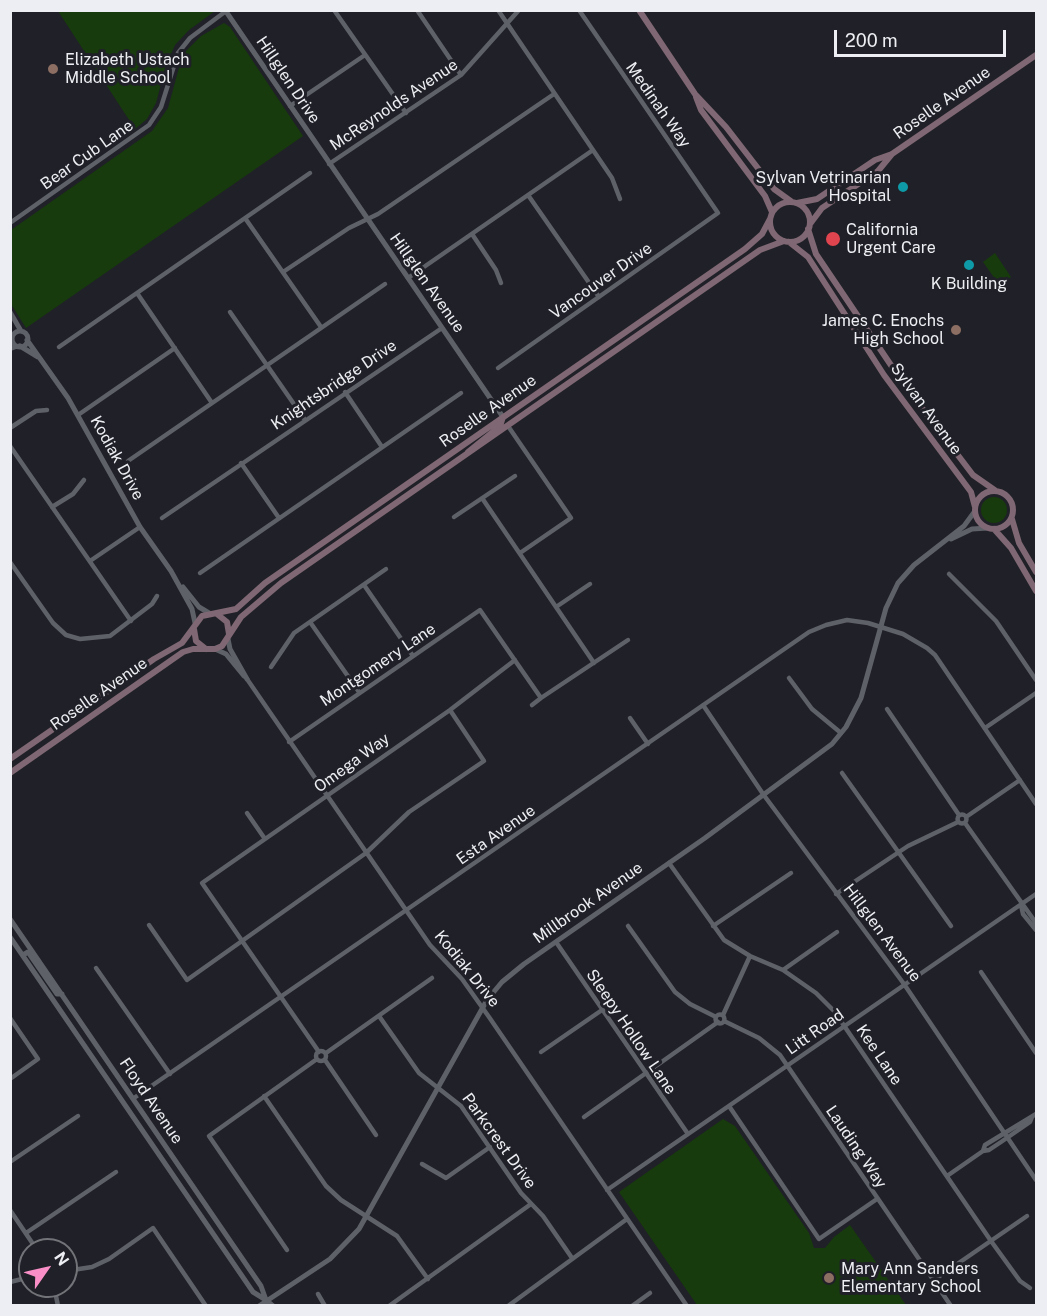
<!DOCTYPE html>
<html>
<head>
<meta charset="utf-8">
<style>
	body { margin:0 }
	#map { position:relative; width:1047px; height:1316px; overflow:hidden; background:#202128; font-family:"Public Sans",sans-serif }
	canvas { display:block }
	.frame { position:absolute; inset:0; border:12px solid #edeef3; pointer-events:none }
	.north { position:absolute; left:18px; top:1238px; width:60px; height:60px; box-sizing:border-box; background:#202128; border:2px solid #727379; border-radius:50%; rotate:56deg; font-size:16px; font-weight:700; line-height:24px; text-align:center; color:#edeef3 }
	.north::after { content:''; display:block; margin:auto; width:21px; height:27px; background:#fa8fc8; clip-path:polygon(50% 0,100% 100%,50% 72%,0 100%) }
	.scale { position:absolute; left:834px; top:30px; width:172px; height:27px; box-sizing:border-box; border:3px solid #edeef3; border-top:0; padding-left:8px; font-size:18px; line-height:21px; white-space:nowrap; color:#edeef3; -webkit-text-stroke:4px #202128; paint-order:stroke }
</style>
</head>
<body>
<div id="map">
<canvas width="1047" height="1316"></canvas>
<div class="frame"></div>
<div class="north">N</div>
<div class="scale">200 m</div>
</div>
<script>
const context = document.querySelector('canvas').getContext('2d');
context.lineJoin = 'round';
function fillPath(path, color) {
  context.fillStyle = color;
  context.fill(path, 'evenodd');
}
function toPath(rows) {
  const path = new Path2D();
  for (const r of rows) {
    if (r.length === 3) {
      path.moveTo(r[0] + r[2], r[1]);
      path.arc(r[0], r[1], r[2], 0, 2 * Math.PI);
      continue;
    }
    path.moveTo(r[0], r[1]);
    for (let i = 2; i < r.length; i += 2) path.lineTo(r[i], r[i + 1]);
  }
  return path;
}
function trace(path, color, width, dash) {
  context.strokeStyle = color;
  context.lineWidth = width;
  context.lineCap = dash ? 'butt' : 'round';
  context.setLineDash(dash || []);
  context.stroke(path);
}
function label(font, color, halo, rows, align = 'center') {
  context.font = font + ' "Public Sans",sans-serif';
  context.lineWidth = 6;
  context.setLineDash([]);
  context.textBaseline = 'middle';
  context.strokeStyle = halo;
  context.fillStyle = color;
  for (const [text, x, y, turn = 0] of rows) {
    context.save();
    context.translate(x, y);
    context.rotate((+turn || 0) * Math.PI / 180);
    context.textAlign = isNaN(turn) ? turn : align;
    if (halo) context.strokeText(text, 0, 0);
    context.fillText(text, 0, 0);
    context.restore();
  }
}
fillPath(toPath([
	[58,11,215,10,215,11,189,30,175,45,166,65,156,103,147,119,135,129],
	[224,23,230,27,303,136,26,328,11,304,11,230,152,131,168,108,180,64,186,51,201,36],
	[995,253,1011,277,1002,283,998,283,983,262],
	[994,510,13],
	[723,1119,735,1126,809,1233,814,1248,825,1248,834,1237,850,1225,906,1305,697,1305,619,1192]
]), '#173b0c');
trace(toPath([
	[334,10,406,113],
	[417,10,461,75],
	[498,10,612,178,620,199],
	[290,106,365,55],
	[329,164,461,75,519,10],
	[528,195,599,297],
	[245,218,321,327],
	[10,223,149,125,161,107,178,53,190,38,226,11],
	[472,234,496,270,501,283],
	[283,272,349,228,378,214,554,94],
	[408,278,593,150],
	[137,293,212,403],
	[230,312,305,420],
	[10,340,12,339],
	[59,347,310,173],
	[10,349,18,346],
	[498,368,718,213,579,10],
	[345,392,382,447],
	[78,415,175,348],
	[508,426,571,518,520,553],
	[10,428,36,411,47,410],
	[10,446,131,621],
	[128,461,385,284],
	[241,463,279,518],
	[482,498,594,663],
	[52,507,73,494,84,480],
	[454,517,515,476],
	[162,518,442,328],
	[90,561,140,527],
	[10,562,53,623,66,635,80,639,110,636,152,604,157,596],
	[200,573,461,393],
	[949,574,996,621,1036,680],
	[364,585,413,656],
	[556,607,590,584],
	[310,622,359,692],
	[271,667,294,633,386,569],
	[789,678,812,709,841,733],
	[247,679,430,945,462,979,489,1017,687,1306],
	[541,698,628,640],
	[703,705,763,794,904,984,1036,1180],
	[887,709,959,815],
	[630,718,648,744],
	[985,728,1036,693],
	[289,742,480,610,541,698,532,705],
	[842,773,951,926],
	[247,813,265,839],
	[962,819,4.5],
	[966,817,1020,780],
	[965,823,1036,923],
	[669,863,724,940,750,956,783,970,816,993,834,1011,991,1241,1020,1281,1030,1288],
	[836,894,908,846,958,822],
	[1021,905,1023,914,1036,930],
	[149,925,187,980,366,853,409,812,484,761,450,710],
	[628,926,675,992,690,1004,716,1017],
	[713,926,791,873],
	[556,942,688,1134],
	[96,968,170,1074],
	[783,970,837,932],
	[981,972,1036,1053],
	[720,1019,4.5],
	[723,1015,750,956],
	[379,1016,419,1073,461,1106,521,1193,543,1216,572,1258],
	[10,1018,38,1059,10,1079],
	[724,1021,759,1038,780,1055,951,1306],
	[321,1056,5],
	[319,1052,202,883,450,710,515,660],
	[541,1052,602,1010],
	[326,1053,432,978],
	[325,1060,376,1135],
	[264,1096,326,1186,341,1200,397,1236,428,1279],
	[134,1098,809,632,826,625,847,620,868,623,903,634,927,648,935,655,1036,804],
	[729,1106,819,1239,877,1199],
	[584,1117,718,1022],
	[983,1151,989,1150,1001,1142,1030,1122,1032,1117],
	[10,1162,78,1116],
	[422,1164,446,1178,490,1147],
	[947,1176,983,1151,985,1145,1036,1114],
	[607,1190,1036,894],
	[10,1210,37,1250],
	[26,1233,116,1172],
	[287,1250,209,1136,317,1059],
	[66,1271,92,1267,109,1259,153,1228,206,1306],
	[934,1280,1027,1216],
	[10,1282,30,1277],
	[54,1286,58,1306],
	[318,1294,325,1306],
	[389,1306,531,1204],
	[508,1306,627,1219],
	[632,1306,650,1293]
]), '#5f6169', 4.5);
trace(toPath([
	[225,10,503,417],
	[10,312,21,331],
	[20,339,8],
	[27,340,68,398,140,527,171,571,192,609,195,623],
	[20,346,38,357],
	[951,539,972,529,988,528],
	[183,587,199,607,209,613],
	[228,639,230,649,247,679],
	[215,649,226,654,244,676],
	[10,919,261,1286,266,1300,273,1306],
	[10,937,253,1292,266,1300,267,1306],
	[23,955,28,952,57,994,62,994],
	[259,1306,330,1259,359,1229,487,1000,502,982,524,964,705,838,832,744,846,727,861,698,886,608,898,583,914,565,964,526,975,511]
]), '#5f6169', 5);
trace(toPath([
	[639,10,695,94,726,127,774,189,792,202],
	[696,97,701,110,765,196,772,212],
	[790,222,20],
	[797,203,817,199,875,160,892,154,1036,55],
	[810,224,822,208,878,171,892,154],
	[808,229,816,254,903,383,973,475,996,491],
	[789,242,808,257,884,375,971,492,975,507],
	[468,452,500,426,503,417],
	[994,510,19],
	[1012,519,1019,543,1036,572],
	[994,529,1011,548,1036,591],
	[217,614,227,622,229,634],
	[194,629,196,641,206,649],
	[10,759,154,659,182,643,202,616,236,609,265,583,745,249,762,234,770,219],
	[10,773,183,652,193,649,215,649,222,646,241,617,281,583,760,250,784,241]
]), '#7f6773', 6);
for (const [x, y, r, color] of [
	[53,69,6,"#8d6e63"],
	[903,187,6,"#0f9aa8"],
	[833,239,8,"#e0444e"],
	[969,265,6,"#0f9aa8"],
	[956,330,6,"#8d6e63"],
	[829,1278,6,"#8d6e63"]
]) {
  const dot = new Path2D();
  dot.arc(x, y, r, 0, 2 * Math.PI);
  context.fillStyle = color;
  context.fill(dot);
  trace(dot, '#202128', 2);
}
label('16px', '#edeef3', '#202128', [
	["Elizabeth Ustach",65,60],
	["Middle School",65,78],
	["Sylvan Vetrinarian",891,178,"right"],
	["Hospital",891,196,"right"],
	["California",846,230],
	["Urgent Care",846,248],
	["K Building",969,284,"center"],
	["James C. Enochs",944,321,"right"],
	["High School",944,339,"right"],
	["Mary Ann Sanders",841,1269],
	["Elementary School",841,1287]
], 'left');
label('16px', '#edeef3', '#202128', [
	["Hillglen Drive",288,80,56],
	["Roselle Avenue",942,103,-35],
	["McReynolds Avenue",394,105,-34],
	["Medinah Way",658,105,55],
	["Bear Cub Lane",87,155,-35],
	["Vancouver Drive",601,281,-35],
	["Hillglen Avenue",427,283,55],
	["Knightsbridge Drive",334,385,-34],
	["Sylvan Avenue",926,409,54],
	["Roselle Avenue",488,411,-35],
	["Kodiak Drive",117,458,61],
	["Montgomery Lane",378,665,-34],
	["Roselle Avenue",99,694,-35],
	["Omega Way",352,763,-36],
	["Esta Avenue",496,835,-35],
	["Millbrook Avenue",588,903,-35],
	["Hillglen Avenue",882,933,53],
	["Kodiak Drive",467,969,51],
	["Sleepy Hollow Lane",631,1032,56],
	["Litt Road",815,1032,-35],
	["Kee Lane",879,1055,56],
	["Floyd Avenue",151,1101,56],
	["Parkcrest Drive",499,1141,54],
	["Lauding Way",856,1147,56]
]);
</script>
</body>
</html>
